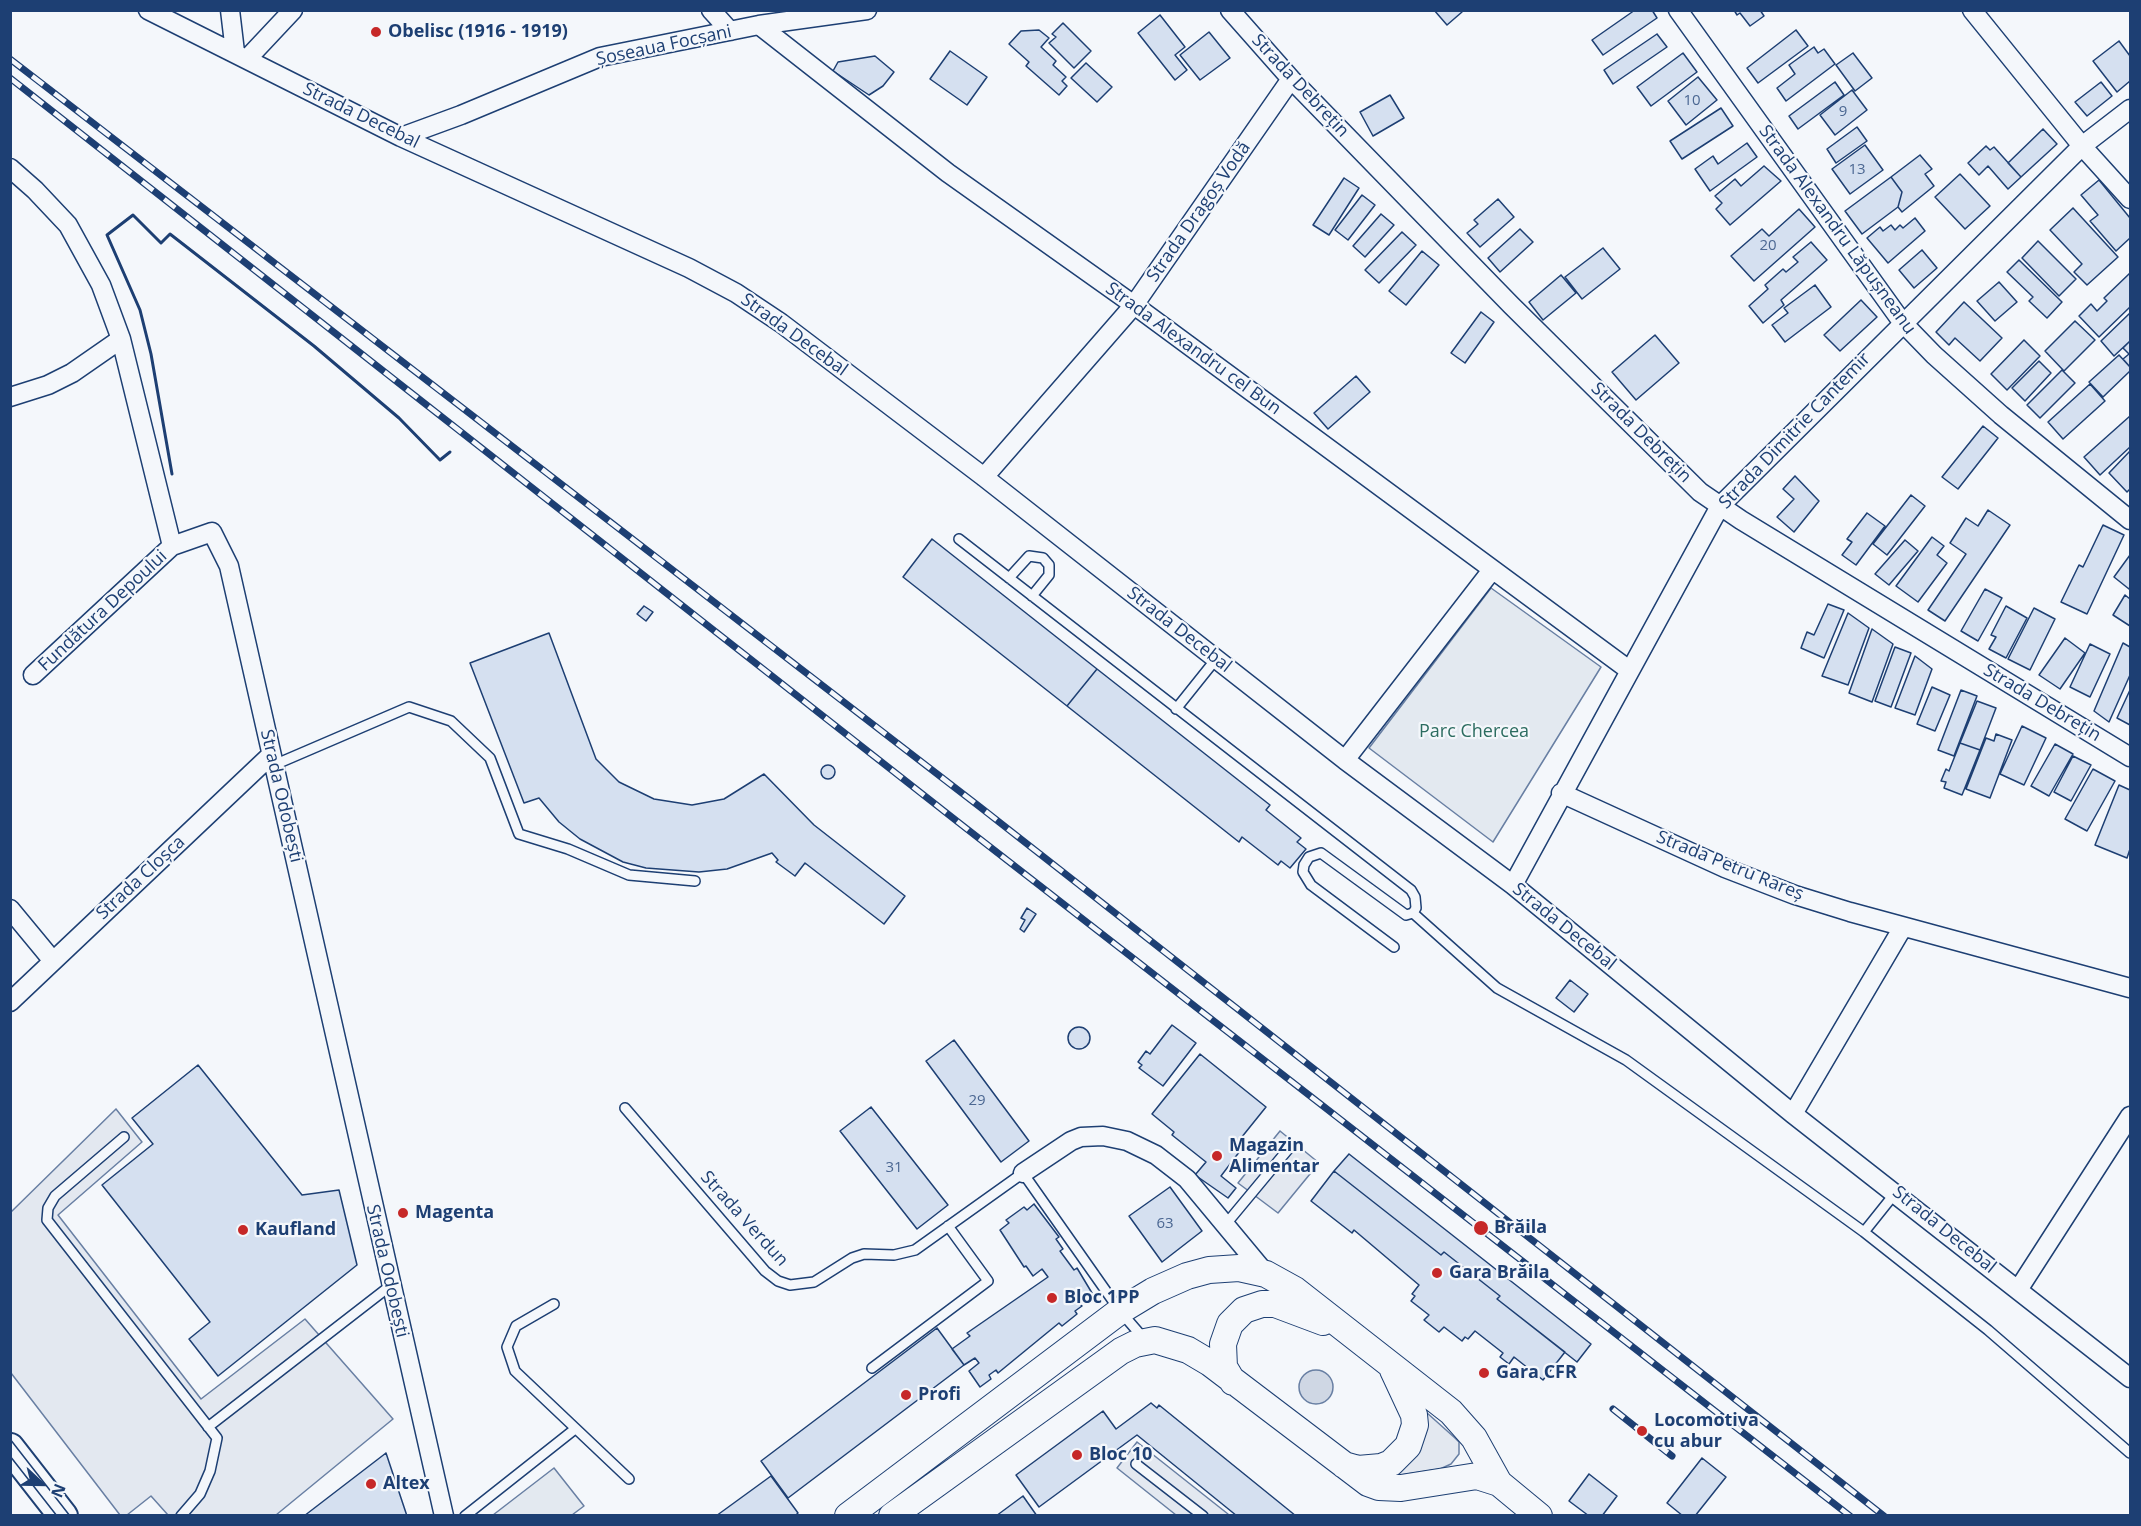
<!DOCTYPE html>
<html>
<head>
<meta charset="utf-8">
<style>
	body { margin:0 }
	#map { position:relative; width:2141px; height:1526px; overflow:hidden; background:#f4f7fb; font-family:"Open Sans",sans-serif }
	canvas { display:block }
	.frame { position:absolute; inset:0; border:12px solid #1d3f73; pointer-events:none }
	.north { position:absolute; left:12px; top:1454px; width:60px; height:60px; -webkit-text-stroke:4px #f4f7fb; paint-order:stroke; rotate:112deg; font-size:16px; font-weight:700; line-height:24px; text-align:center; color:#1d3f73 }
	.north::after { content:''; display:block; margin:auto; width:21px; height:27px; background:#1d3f73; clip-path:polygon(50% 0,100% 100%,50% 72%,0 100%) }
</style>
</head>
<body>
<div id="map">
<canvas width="2141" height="1526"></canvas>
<div class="frame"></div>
<div class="north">N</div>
</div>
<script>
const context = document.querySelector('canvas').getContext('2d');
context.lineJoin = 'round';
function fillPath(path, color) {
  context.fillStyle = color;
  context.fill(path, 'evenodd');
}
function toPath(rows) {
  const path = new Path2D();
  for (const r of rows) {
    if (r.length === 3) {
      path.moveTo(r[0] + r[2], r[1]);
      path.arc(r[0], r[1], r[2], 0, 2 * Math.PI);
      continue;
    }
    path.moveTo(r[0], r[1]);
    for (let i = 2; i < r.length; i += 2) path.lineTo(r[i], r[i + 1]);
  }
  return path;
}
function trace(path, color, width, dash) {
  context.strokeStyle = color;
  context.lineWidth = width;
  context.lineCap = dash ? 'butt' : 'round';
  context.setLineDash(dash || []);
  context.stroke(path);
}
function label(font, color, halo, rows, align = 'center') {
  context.font = font + ' "Open Sans",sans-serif';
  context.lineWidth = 4.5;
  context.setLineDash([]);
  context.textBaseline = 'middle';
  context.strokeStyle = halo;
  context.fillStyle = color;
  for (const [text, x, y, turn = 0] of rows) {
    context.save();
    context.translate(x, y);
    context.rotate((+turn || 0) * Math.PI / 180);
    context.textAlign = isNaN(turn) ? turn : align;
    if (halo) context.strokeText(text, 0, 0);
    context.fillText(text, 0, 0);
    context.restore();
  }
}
const green = toPath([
	[1491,588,1601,667,1493,842,1369,748,1491,588],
	[554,1468,584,1506,572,1515,493,1515,554,1468]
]);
fillPath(green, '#e3e9f0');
trace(green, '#687fa3', 1.5);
const parking = toPath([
	[116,1109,142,1142,58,1215,201,1399,305,1319,393,1419,276,1515,168,1515,151,1496,127,1515,120,1515,11,1373,11,1212,116,1109],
	[1280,1131,1319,1163,1278,1213,1238,1183,1280,1131],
	[1417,1404,1455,1438,1459,1442,1459,1454,1451,1464,1440,1469,1381,1478,1417,1404],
	[1137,1442,1228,1514,1227,1516,1176,1515,1117,1468,1137,1442]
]);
fillPath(parking, '#e3e8f0');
trace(parking, '#687fa3', 1.5);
const water = toPath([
	[1316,1387,17]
]);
fillPath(water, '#cfd7e4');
trace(water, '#687fa3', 1.5);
const building = toPath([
	[1434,10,1461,10,1462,12,1447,25,1434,10],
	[1635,10,1652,10,1657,18,1603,55,1592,40,1635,10],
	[1734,10,1760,10,1764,16,1750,26,1740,13,1737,15,1734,10],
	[1160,15,1185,47,1175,55,1187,70,1175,80,1138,33,1160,15],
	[1063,23,1091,51,1074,68,1049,43,1056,37,1052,34,1063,23],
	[1039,30,1049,38,1041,47,1056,61,1053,65,1066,77,1062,81,1067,86,1059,95,1026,66,1029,62,1009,44,1021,31,1039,30],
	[1796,30,1808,46,1758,83,1747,68,1796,30],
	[1209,32,1230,58,1200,80,1180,55,1209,32],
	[1657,34,1667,47,1613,84,1604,70,1657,34],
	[2119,41,2130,56,2130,81,2117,92,2093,61,2119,41],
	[1814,47,1818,53,1824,49,1835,64,1786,101,1777,88,1795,74,1789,65,1814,47],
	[950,51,987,77,967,105,930,79,950,51],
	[1683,53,1697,72,1651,106,1637,87,1683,53],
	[1853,53,1872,78,1855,91,1836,65,1853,53],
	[875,56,894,72,883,86,869,95,833,71,838,62,875,56],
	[1086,63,1112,87,1097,102,1071,78,1086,63],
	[1698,77,1717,100,1686,125,1668,101,1698,77],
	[1835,82,1844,95,1798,129,1789,116,1835,82],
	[2101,82,2112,96,2087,116,2075,102,2101,82],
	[1852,90,1867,110,1835,135,1820,115,1852,90],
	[1390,95,1404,118,1373,136,1360,112,1390,95],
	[1721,108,1733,126,1682,159,1670,141,1721,108],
	[1857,127,1867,141,1836,163,1827,149,1857,127],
	[2043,129,2057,144,2021,177,2008,163,2043,129],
	[1747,143,1757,157,1710,191,1695,169,1713,156,1718,164,1747,143],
	[1865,145,1883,170,1850,194,1832,169,1865,145],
	[1986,146,1990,150,1994,147,2021,177,2008,189,1988,166,1979,175,1968,163,1986,146],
	[1920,155,1932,169,1925,174,1934,186,1902,212,1898,207,1902,192,1891,177,1920,155],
	[1764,166,1781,181,1730,225,1716,209,1722,203,1715,196,1735,179,1741,186,1764,166],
	[1960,174,1990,206,1965,229,1935,197,1960,174],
	[1891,177,1902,192,1898,207,1862,234,1845,211,1891,177],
	[1344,178,1359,188,1329,235,1313,225,1344,178],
	[2099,180,2130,218,2130,238,2116,251,2090,221,2098,215,2081,195,2099,180],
	[1362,195,1375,205,1348,240,1335,230,1362,195],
	[1498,199,1514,217,1480,247,1467,233,1478,224,1474,220,1498,199],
	[2073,208,2118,257,2087,285,2074,272,2082,264,2050,230,2073,208],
	[1799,209,1815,227,1754,281,1731,256,1762,229,1769,236,1799,209],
	[1381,214,1394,225,1365,257,1353,246,1381,214],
	[1915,218,1925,231,1888,263,1867,238,1880,227,1883,231,1891,225,1895,230,1900,225,1903,228,1915,218],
	[1520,229,1533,242,1500,272,1488,258,1520,229],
	[1402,232,1416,245,1379,283,1365,270,1402,232],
	[2038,241,2076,279,2059,296,2022,258,2038,241],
	[1811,242,1827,260,1781,300,1784,305,1763,323,1749,306,1768,289,1765,285,1783,269,1786,272,1798,262,1793,257,1811,242],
	[1603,248,1620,269,1582,299,1565,277,1603,248],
	[1922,250,1937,268,1914,288,1899,270,1922,250],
	[1422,251,1439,265,1406,305,1389,291,1422,251],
	[2019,260,2062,302,2047,318,2029,301,2033,297,2007,272,2019,260],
	[2130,273,2130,307,2099,337,2079,316,2091,304,2097,311,2107,301,2104,298,2130,273],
	[1561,275,1576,293,1543,320,1529,302,1561,275],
	[1999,282,2017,302,1995,321,1977,301,1999,282],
	[1815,285,1831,307,1785,342,1772,325,1788,313,1784,308,1815,285],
	[1861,300,1877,317,1840,351,1824,335,1861,300],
	[1964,302,2002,338,1980,361,1955,338,1949,345,1936,332,1964,302],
	[1481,312,1494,322,1465,363,1451,353,1481,312],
	[2130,313,2130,341,2114,356,2101,341,2130,313],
	[2075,321,2095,340,2064,371,2045,351,2075,321],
	[1655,335,1679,363,1636,400,1612,372,1655,335],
	[2024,340,2040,356,2007,390,1991,374,2024,340],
	[2130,341,2130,367,2123,359,2129,354,2123,348,2130,341],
	[2119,355,2130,367,2130,371,2103,397,2089,382,2119,355],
	[2039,361,2051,373,2025,401,2012,388,2039,361],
	[2062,370,2075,383,2040,418,2027,405,2062,370],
	[1356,376,1370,392,1328,429,1314,413,1356,376],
	[2090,384,2105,401,2063,439,2048,422,2090,384],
	[2130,416,2130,447,2100,475,2084,457,2130,416],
	[1983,426,1998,438,1958,489,1942,477,1983,426],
	[2130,451,2130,489,2127,492,2109,473,2130,451],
	[1795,476,1819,501,1794,532,1777,517,1794,499,1783,489,1795,476],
	[1911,495,1925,506,1887,555,1873,544,1911,495],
	[1988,510,2010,525,1945,621,1928,610,1966,554,1950,543,1966,518,1978,526,1988,510],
	[1867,513,1885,526,1856,565,1842,555,1852,542,1847,539,1867,513],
	[2103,525,2124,535,2087,614,2061,602,2079,565,2083,567,2103,525],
	[1932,537,1944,546,1937,555,1947,563,1918,602,1896,586,1932,537],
	[932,539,1097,669,1067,706,903,577,932,539],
	[1905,540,1918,551,1889,585,1875,574,1905,540],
	[2130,555,2130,587,2129,589,2114,577,2130,555],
	[1985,589,2002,598,1978,641,1961,631,1985,589],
	[2125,595,2130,599,2130,626,2113,615,2125,595],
	[1828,604,1844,610,1824,658,1801,648,1807,632,1814,635,1828,604],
	[644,606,653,612,646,621,637,614,644,606],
	[2006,606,2027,618,2006,658,1989,649,1996,637,1991,635,2006,606],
	[2034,608,2055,619,2030,670,2008,659,2034,608],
	[1848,613,1869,628,1848,685,1822,676,1848,613],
	[1872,629,1893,644,1872,702,1849,693,1872,629],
	[549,633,596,759,619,782,654,799,692,805,724,799,764,774,814,825,905,896,884,924,805,863,795,876,776,862,778,860,772,853,727,869,699,872,646,868,623,862,580,839,559,822,539,798,524,803,470,663,549,633],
	[2065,638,2085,653,2060,689,2039,675,2065,638],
	[2123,643,2130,647,2130,675,2109,722,2094,711,2123,643],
	[2090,644,2110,654,2090,697,2070,687,2090,644],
	[1895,647,1911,653,1891,707,1875,701,1895,647],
	[1915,656,1932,669,1915,715,1895,708,1915,656],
	[1097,669,1270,805,1266,810,1301,838,1297,842,1306,849,1290,868,1281,861,1278,865,1242,837,1239,842,1067,706,1097,669],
	[1932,687,1950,695,1935,731,1917,724,1932,687],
	[1961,690,1977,696,1954,756,1938,750,1961,690],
	[2130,690,2130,725,2117,718,2130,690],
	[1977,701,1996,708,1980,750,1960,743,1977,701],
	[2022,726,2046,738,2024,785,2000,774,2022,726],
	[1996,734,2012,740,1990,798,1966,789,1986,738,1994,741,1996,734],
	[1960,743,1980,750,1962,795,1944,788,1946,782,1941,781,1946,769,1949,771,1960,743],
	[2055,744,2073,754,2049,796,2031,786,2055,744],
	[2073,756,2091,765,2071,801,2054,792,2073,756],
	[828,772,7],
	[2093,769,2115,781,2087,831,2065,819,2093,769],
	[2119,785,2130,790,2130,849,2127,858,2095,845,2119,785],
	[1027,908,1036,914,1024,932,1020,929,1025,920,1021,918,1027,908],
	[1570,980,1588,994,1574,1012,1556,998,1570,980],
	[1172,1025,1196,1043,1163,1086,1139,1068,1142,1065,1138,1062,1146,1051,1150,1054,1172,1025],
	[1079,1038,11],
	[954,1040,1029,1141,1001,1162,926,1061,954,1040],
	[1200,1054,1266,1107,1237,1143,1243,1147,1221,1176,1236,1188,1228,1198,1195,1175,1206,1162,1172,1135,1174,1132,1152,1114,1200,1054],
	[198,1065,302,1195,339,1190,357,1265,218,1376,189,1339,210,1322,102,1185,153,1144,132,1118,198,1065],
	[871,1107,948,1205,917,1229,840,1131,871,1107],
	[1349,1154,1591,1344,1577,1362,1497,1299,1500,1296,1444,1252,1441,1255,1334,1171,1349,1154],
	[1334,1171,1441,1255,1444,1252,1500,1296,1497,1299,1565,1352,1543,1380,1514,1357,1509,1364,1500,1357,1503,1353,1475,1331,1468,1339,1465,1337,1462,1341,1444,1327,1439,1332,1424,1320,1429,1315,1411,1301,1415,1296,1412,1294,1419,1285,1354,1230,1352,1233,1311,1201,1334,1171],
	[1170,1187,1202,1231,1162,1262,1129,1216,1170,1187],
	[1034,1204,1059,1237,1056,1239,1063,1249,1060,1251,1074,1270,1077,1268,1092,1293,1079,1303,1082,1306,1075,1311,1077,1314,1062,1326,1059,1323,998,1373,996,1370,989,1375,991,1379,980,1387,969,1371,979,1363,975,1358,964,1365,952,1349,970,1336,967,1333,1048,1277,1042,1269,1033,1276,1026,1266,1024,1267,1000,1230,1009,1223,1006,1220,1024,1207,1027,1210,1034,1204],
	[937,1328,964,1365,788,1498,761,1461,937,1328],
	[1151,1403,1157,1408,1159,1405,1296,1516,1237,1516,1137,1435,1039,1507,1016,1475,1103,1411,1116,1429,1151,1403],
	[386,1453,407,1516,304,1516,386,1453],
	[1702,1458,1726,1477,1695,1516,1683,1516,1667,1503,1702,1458],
	[1589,1474,1617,1496,1602,1516,1589,1516,1569,1501,1589,1474],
	[771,1476,798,1513,795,1516,716,1516,771,1476],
	[1023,1496,1037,1516,996,1516,1023,1496]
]);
fillPath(building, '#d5e0f0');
trace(building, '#1d3f73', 1.5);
const lane = toPath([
	[959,539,1411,890,1415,897,1416,908,1413,913,1406,915,1321,853,1309,857,1304,865,1303,872,1311,885,1394,947],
	[1009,578,1029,556,1043,558,1049,565,1049,575,1032,596],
	[1176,709,1216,659],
	[274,765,409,707,451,721,490,758,519,834,568,849,629,875,695,881],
	[1413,913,1497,988,1626,1060,1864,1232,1988,1330,2130,1453],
	[625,1108,765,1271,778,1281,790,1285,814,1282,852,1258,864,1254,894,1255,915,1250,1023,1173,1120,1311,1145,1340],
	[124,1137,55,1196,48,1208,47,1220,217,1438,210,1471,200,1494,181,1516],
	[1226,1224,1290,1147],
	[1864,1232,1896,1192],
	[554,1304,516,1326,507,1347,515,1371,629,1479],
	[872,1368,988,1281,948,1226],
	[208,1427,390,1286],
	[1136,1464,1203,1516],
	[465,1516,575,1429]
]);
const street = toPath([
	[148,10,401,137,689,268,736,293,781,323,984,477,1345,760,1513,885,1793,1114,2130,1378],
	[230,10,235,52],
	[711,10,730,31],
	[1230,10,1291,79,1511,305,1700,492,1741,520,2130,757],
	[1678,10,1902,322,1934,355,2001,415,2130,520],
	[1972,10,2082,146,2130,199],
	[759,25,948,173,1134,305,1629,670],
	[247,59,293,10],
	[401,137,461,115,600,57,759,25,867,10],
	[10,168,35,190,68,225,101,285,121,339,172,546,212,532,229,566,444,1516],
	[10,397,48,385,72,373,121,339],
	[984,477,1134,305,1291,79],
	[33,675,172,546],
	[1345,760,1492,570],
	[1561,793,1725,868,1795,895,1850,912,2130,988],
	[1513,885,1720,506,2082,146,2130,109],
	[10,909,53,961],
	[10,1002,271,755],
	[1793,1114,1903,927],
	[1023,1173,1071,1141,1081,1137,1103,1136,1127,1141,1156,1155,1187,1179,1266,1274],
	[2018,1290,2130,1116]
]);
const secondary = toPath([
	[1233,1382,1224,1367,1223,1344,1230,1324,1244,1310,1262,1304,1275,1304,1323,1322],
	[1344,1465,1358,1469,1381,1467,1391,1463,1408,1446,1415,1425,1414,1415,1393,1370],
	[848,1516,1120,1311,1153,1291,1187,1276,1209,1270,1239,1268,1266,1274,1295,1290,1451,1412,1474,1438,1499,1483,1539,1516],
	[892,1516,1121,1351,1135,1344,1155,1340,1188,1350,1210,1363,1368,1483,1379,1487,1401,1488,1477,1476,1499,1483]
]);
const primary = toPath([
	[10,1448,63,1516]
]);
trace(lane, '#1d3f73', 12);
trace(street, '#1d3f73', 21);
trace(secondary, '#1d3f73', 28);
trace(primary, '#1d3f73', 32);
trace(lane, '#f4f7fb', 9);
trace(street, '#f4f7fb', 18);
trace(secondary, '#f4f7fb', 26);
trace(primary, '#f4f7fb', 28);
trace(toPath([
	[10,1439,70,1516],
	[10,1456,57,1516]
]), '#1d3f73', 1.5);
const rail = toPath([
	[10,59,980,807,1884,1516],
	[10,78,958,822,1850,1516],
	[1613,1409,1672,1456]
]);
trace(rail, '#1d3f73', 7);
trace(rail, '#f4f7fb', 4.5, [14]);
trace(toPath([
	[172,474,151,354,140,310,107,235,133,215,161,243,170,234,314,346,399,418,440,460,450,452]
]), '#1d3f73', 3);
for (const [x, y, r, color] of [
	[376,32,6,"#c62828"],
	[1217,1156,6,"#c62828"],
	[403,1213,6,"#c62828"],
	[1481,1228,8,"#c62828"],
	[243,1230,6,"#c62828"],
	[1437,1273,6,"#c62828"],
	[1052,1298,6,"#c62828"],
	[1484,1373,6,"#c62828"],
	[906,1395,6,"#c62828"],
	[1642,1431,6,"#c62828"],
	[1077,1455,6,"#c62828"],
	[371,1484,6,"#c62828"]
]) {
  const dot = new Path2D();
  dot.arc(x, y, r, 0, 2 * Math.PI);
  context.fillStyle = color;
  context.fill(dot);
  trace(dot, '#f4f7fb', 2);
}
label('15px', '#4b6792', null, [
	["10",1692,101],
	["9",1843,112],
	["13",1857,170],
	["20",1768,246],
	["29",977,1101],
	["31",894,1168],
	["63",1165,1224]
]);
label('bold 18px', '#1d3f73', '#f4f7fb', [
	["Obelisc (1916 - 1919)",388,32],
	["Magazin",1229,1146],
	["Alimentar",1229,1167],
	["Magenta",415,1213],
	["Brăila",1494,1228],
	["Kaufland",255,1230],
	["Gara Brăila",1449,1273],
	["Bloc 1PP",1064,1298],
	["Gara CFR",1496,1373],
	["Profi",918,1395],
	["Locomotiva",1654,1421],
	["cu abur",1654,1442],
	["Bloc 10",1089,1455],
	["Altex",383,1484]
], 'left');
label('18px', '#1d3f73', '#f4f7fb', [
	["Șoseaua Focșani",664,46,-12],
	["Strada Debrețin",1300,86,47],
	["Strada Decebal",361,116,26],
	["Strada Dragoș Vodă",1199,212,-55],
	["Strada Alexandru Lăpușneanu",1837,230,54],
	["Strada Decebal",794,335,36],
	["Strada Alexandru cel Bun",1193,349,36],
	["Strada Dimitrie Cantemir",1795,431,-46],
	["Strada Debrețin",1641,433,45],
	["Fundătura Depoului",103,611,-43],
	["Strada Decebal",1179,630,38],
	["Strada Debrețin",2042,703,31],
	["Strada Odobești",281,796,77],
	["Strada Petru Rareș",1730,866,22],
	["Strada Cloșca",141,878,-43],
	["Strada Decebal",1564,927,39],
	["Strada Verdun",744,1219,48],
	["Strada Decebal",1944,1230,39],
	["Strada Odobești",387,1271,77]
]);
label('18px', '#2c6c60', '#f4f7fb', [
	["Parc Chercea",1474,732]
]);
</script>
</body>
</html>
